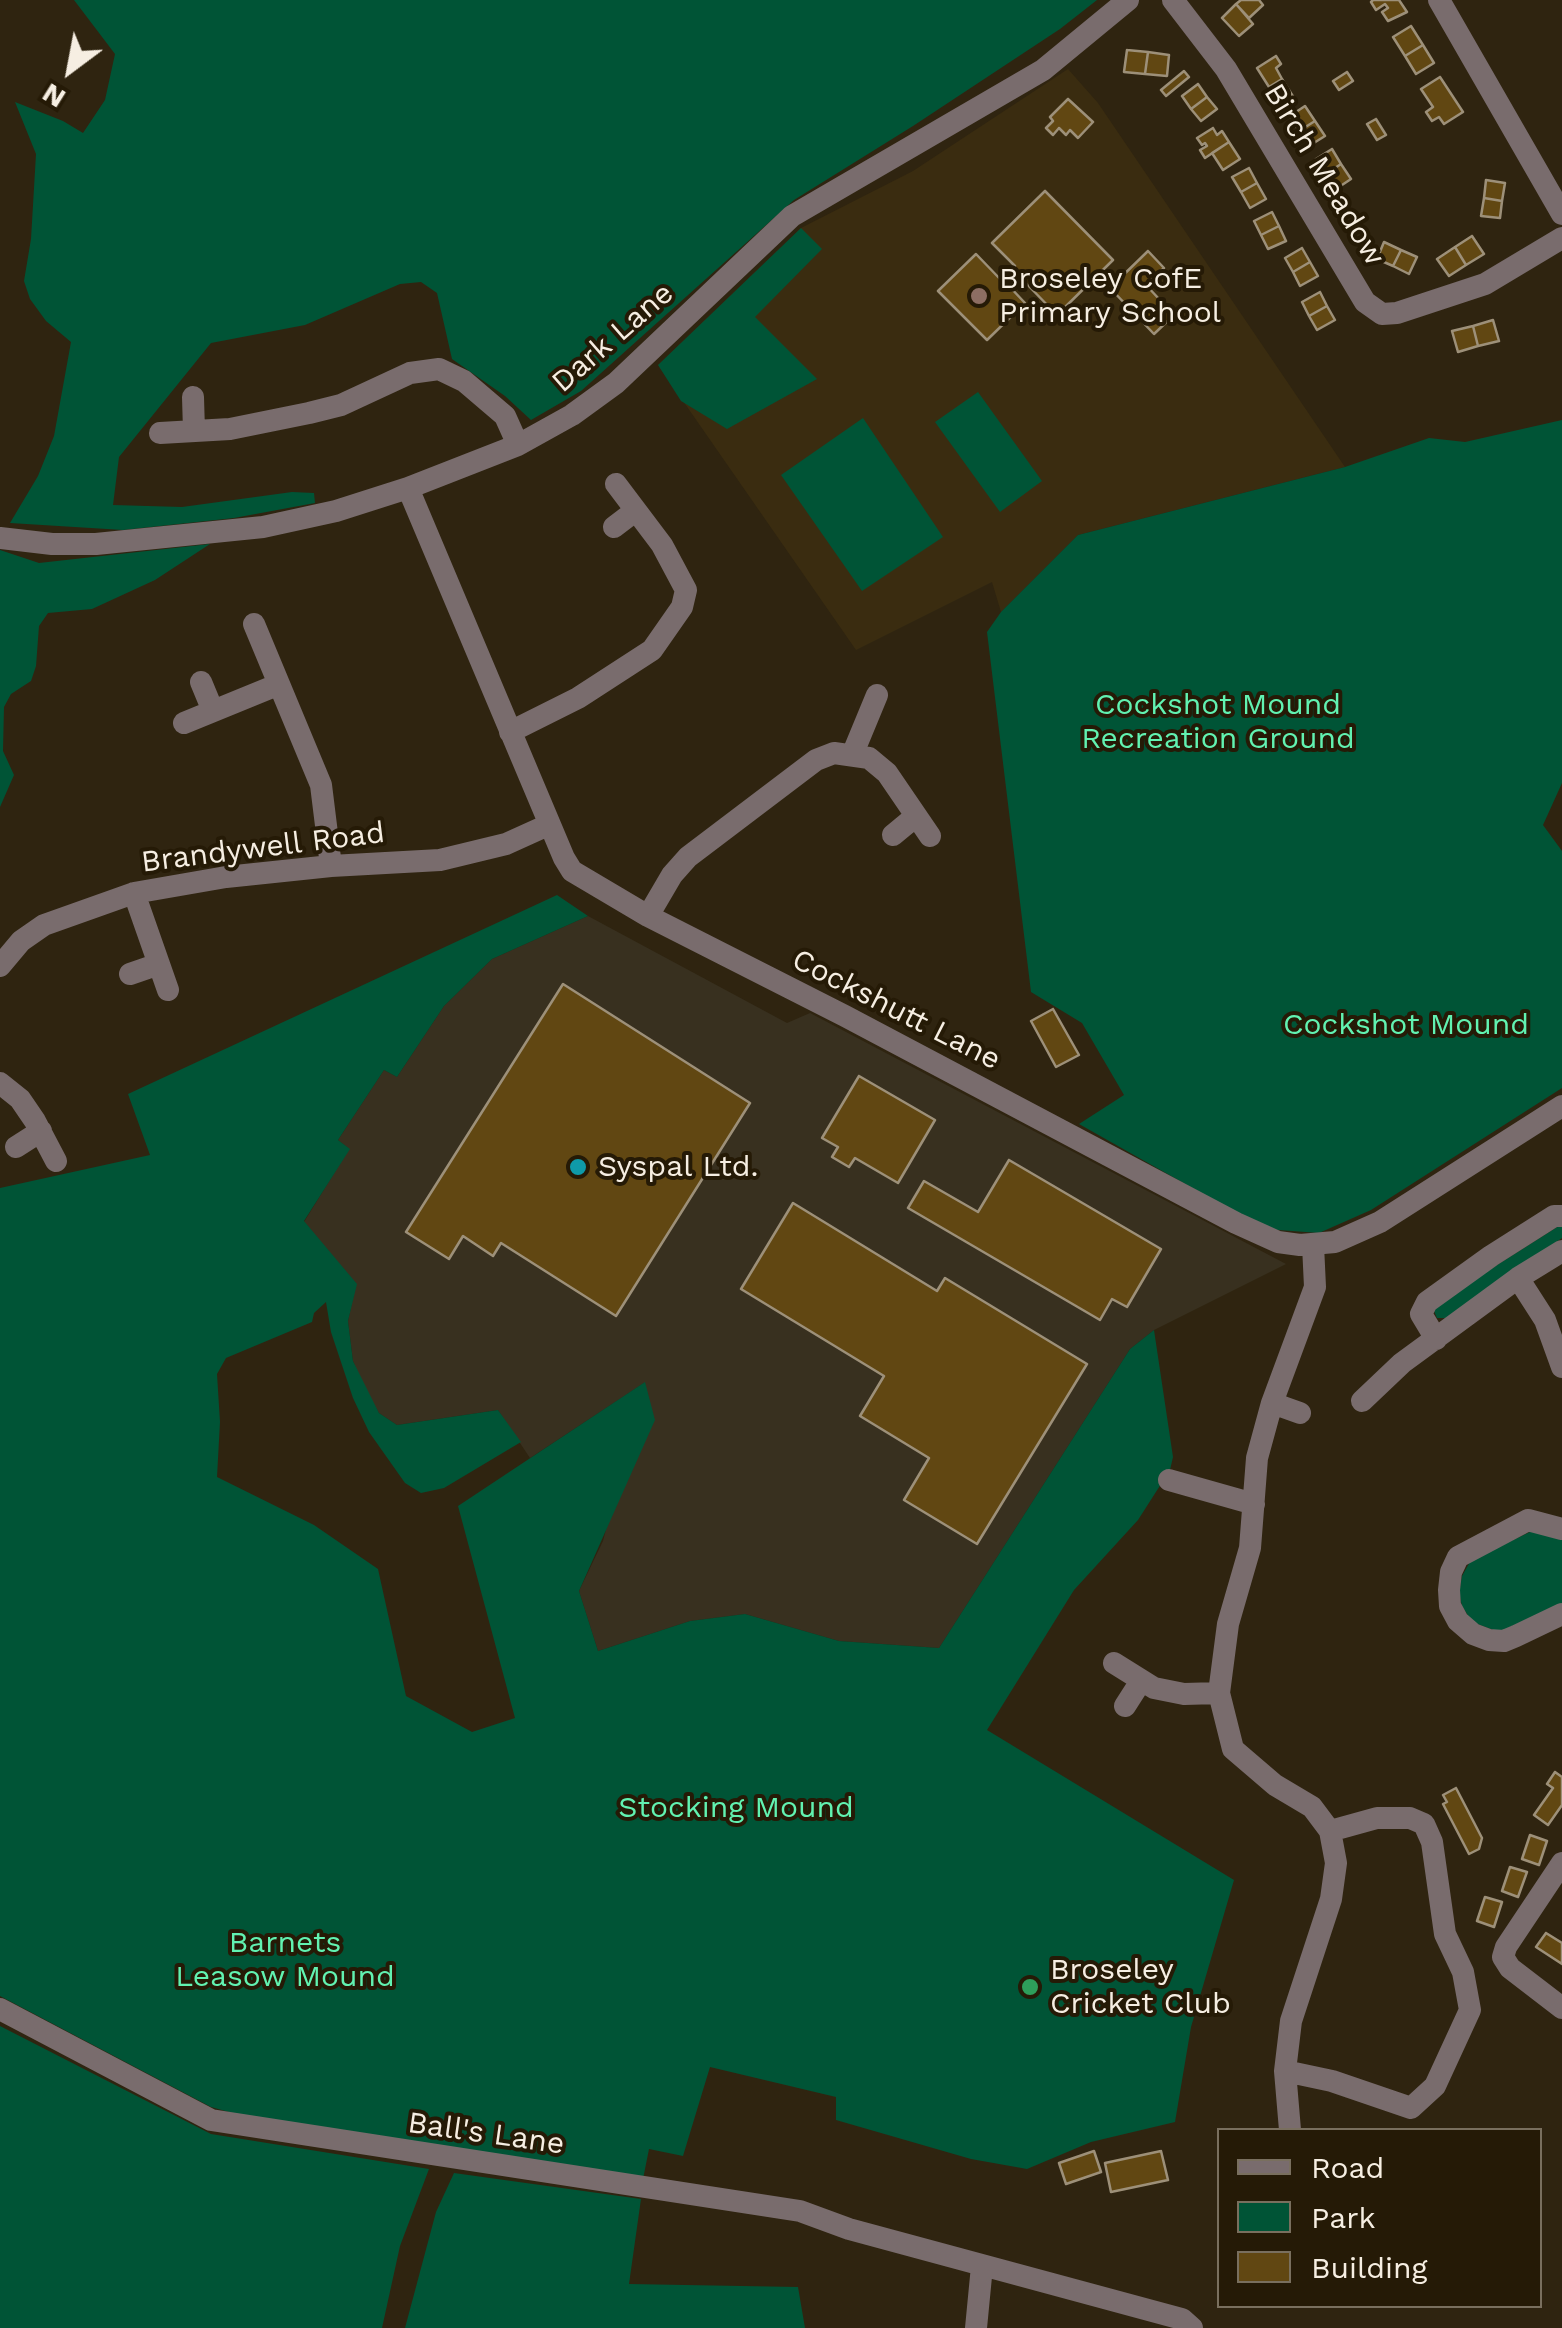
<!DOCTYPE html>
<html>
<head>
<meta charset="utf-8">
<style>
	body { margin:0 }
	#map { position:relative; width:1562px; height:2328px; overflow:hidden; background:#2f2410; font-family:"Work Sans",sans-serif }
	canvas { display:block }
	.legend { position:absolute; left:1217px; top:2128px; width:325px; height:180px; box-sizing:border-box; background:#251a06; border:2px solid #796f5e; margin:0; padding:12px 18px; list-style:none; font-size:30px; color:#f6eee2 }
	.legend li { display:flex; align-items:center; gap:20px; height:50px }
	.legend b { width:50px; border:2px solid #796f5e }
	.north { position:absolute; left:20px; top:20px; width:100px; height:100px; -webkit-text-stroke:8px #251a06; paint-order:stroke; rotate:212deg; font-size:28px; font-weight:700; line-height:40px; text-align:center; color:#f6eee2 }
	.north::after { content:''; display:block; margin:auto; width:35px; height:45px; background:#f6eee2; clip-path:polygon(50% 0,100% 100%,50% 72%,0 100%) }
</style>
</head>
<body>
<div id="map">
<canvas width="1562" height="2328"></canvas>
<ul class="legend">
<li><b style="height:12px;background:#796c6d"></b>Road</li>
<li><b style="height:28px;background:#005436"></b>Park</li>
<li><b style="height:28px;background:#614712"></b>Building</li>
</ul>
<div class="north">N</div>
</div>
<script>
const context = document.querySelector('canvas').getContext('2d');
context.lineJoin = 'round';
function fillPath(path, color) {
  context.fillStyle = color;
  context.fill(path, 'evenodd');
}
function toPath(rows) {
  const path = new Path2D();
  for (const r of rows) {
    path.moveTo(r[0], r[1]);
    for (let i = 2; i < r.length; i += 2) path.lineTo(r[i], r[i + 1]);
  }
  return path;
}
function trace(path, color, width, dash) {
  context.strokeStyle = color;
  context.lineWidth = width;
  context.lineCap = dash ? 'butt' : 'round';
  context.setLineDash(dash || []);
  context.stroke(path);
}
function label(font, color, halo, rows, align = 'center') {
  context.font = font + ' "Work Sans",sans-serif';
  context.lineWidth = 8;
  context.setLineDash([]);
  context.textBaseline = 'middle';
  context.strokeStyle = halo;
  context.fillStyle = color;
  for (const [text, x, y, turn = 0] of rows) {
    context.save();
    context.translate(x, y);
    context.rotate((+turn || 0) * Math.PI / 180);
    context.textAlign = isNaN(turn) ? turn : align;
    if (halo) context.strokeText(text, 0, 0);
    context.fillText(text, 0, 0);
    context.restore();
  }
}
fillPath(toPath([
	[588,916,787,1023,810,1013,1286,1264,1154,1330,1130,1349,939,1648,839,1641,745,1614,690,1621,598,1651,579,1591,603,1541,644,1383,530,1458,498,1410,397,1425,379,1413,364,1388,353,1361,348,1321,356,1284,304,1222,349,1149,338,1140,384,1070,397,1077,444,1006,492,959]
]), '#38301f');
fillPath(toPath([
	[1068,69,1098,103,1345,467,1078,535,1001,612,992,582,856,650,658,365,801,228,913,171]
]), '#3a2c10');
fillPath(toPath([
	[74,0,1097,0,1060,29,913,126,794,200,581,391,531,420,505,396,452,359,437,293,421,282,400,284,305,325,211,343,119,457,113,505,182,507,292,492,314,493,315,503,234,518,123,530,10,523,38,476,54,436,71,342,46,321,30,299,24,281,31,239,36,154,15,102,63,121,83,133,105,100,115,54],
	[801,228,822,249,755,317,817,379,727,429,681,401,658,365],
	[978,392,1042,481,1000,512,935,422],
	[863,418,943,537,862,591,781,475],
	[1562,420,1562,783,1543,825,1562,851,1562,1088,1371,1210,1319,1233,1265,1229,1079,1124,1124,1095,1082,1023,1031,992,987,632,1001,612,1078,535,1345,467,1429,438,1465,442],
	[210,544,155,580,92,609,48,613,39,626,36,666,31,681,11,694,4,707,3,751,14,775,0,807,0,550,39,563],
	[557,895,588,916,492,959,444,1006,397,1077,384,1070,338,1140,350,1149,304,1221,357,1284,348,1321,353,1361,379,1413,397,1425,498,1410,521,1442,444,1488,421,1493,405,1483,369,1432,353,1398,331,1332,326,1302,314,1313,312,1322,226,1358,217,1374,220,1422,217,1477,314,1525,378,1569,406,1696,472,1732,515,1718,458,1506,645,1382,655,1420,579,1591,598,1651,690,1621,745,1614,839,1641,939,1648,1130,1349,1154,1330,1173,1457,1170,1470,1138,1520,1074,1590,987,1730,1234,1880,1191,2027,1175,2122,1091,2142,1027,2169,971,2159,836,2120,836,2097,710,2067,683,2156,649,2149,643,2179,254,2119,211,2107,0,1996,0,1188,150,1155,128,1094],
	[1562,1224,1562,1238,1446,1318,1437,1318,1434,1311,1440,1301],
	[1532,1531,1562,1540,1562,1604,1499,1632,1472,1622,1462,1606,1459,1593,1462,1576,1471,1560],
	[0,2026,211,2134,429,2169,400,2246,382,2328,0,2328],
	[454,2173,641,2199,629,2284,798,2287,805,2328,405,2328,436,2212]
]), '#005436');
const building = toPath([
	[1241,0,1259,0,1263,5,1249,18,1236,4,1241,0],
	[1373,0,1399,0,1407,12,1388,21,1382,12,1388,8,1385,4,1376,10,1371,2,1373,0],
	[1236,4,1253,24,1239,36,1222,18,1236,4],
	[1411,26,1423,45,1405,56,1393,37,1411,26],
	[1423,45,1434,63,1416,74,1405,56,1423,45],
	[1127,50,1148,52,1145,74,1124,72,1127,50],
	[1148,52,1169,55,1167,76,1145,74,1148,52],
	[1276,56,1281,64,1276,68,1282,79,1269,87,1257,68,1276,56],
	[1184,71,1189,77,1166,96,1161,90,1184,71],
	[1347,72,1353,81,1339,90,1333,81,1347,72],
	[1440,77,1463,112,1444,124,1439,117,1432,121,1426,112,1433,107,1421,89,1440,77],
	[1282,79,1294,98,1281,106,1269,87,1282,79],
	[1198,84,1207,97,1191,109,1182,96,1198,84],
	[1207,97,1217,109,1201,121,1191,109,1207,97],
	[1068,99,1093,122,1078,138,1070,130,1066,135,1059,128,1053,135,1046,128,1053,121,1050,117,1068,99],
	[1305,106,1315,121,1299,131,1290,116,1305,106],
	[1376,119,1386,135,1377,140,1367,124,1376,119],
	[1315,121,1325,136,1309,146,1299,131,1315,121],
	[1213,128,1217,135,1222,131,1229,142,1205,158,1200,150,1207,146,1205,143,1202,145,1197,138,1213,128],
	[1229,142,1240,159,1223,170,1212,153,1229,142],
	[1332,149,1341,164,1326,174,1316,159,1332,149],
	[1341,164,1351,179,1336,189,1326,174,1341,164],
	[1249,168,1257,183,1241,192,1232,177,1249,168],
	[1486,180,1505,183,1502,201,1484,198,1486,180],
	[1257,183,1266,199,1250,208,1241,192,1257,183],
	[1045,191,1113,260,1057,315,1018,275,1008,285,1025,303,987,340,938,291,976,254,1001,280,1015,266,992,243,1045,191],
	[1484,198,1502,201,1500,218,1481,216,1484,198],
	[1272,212,1279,226,1261,235,1254,221,1272,212],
	[1279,226,1286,241,1268,249,1261,235,1279,226],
	[1472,236,1484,254,1466,265,1455,247,1472,236],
	[1384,242,1401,250,1393,266,1377,259,1384,242],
	[1455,247,1466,265,1449,276,1437,259,1455,247],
	[1302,248,1310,262,1293,272,1285,258,1302,248],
	[1401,250,1417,257,1409,274,1393,266,1401,250],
	[1148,251,1164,268,1146,285,1174,315,1154,334,1110,288,1148,251],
	[1310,262,1318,276,1300,286,1293,272,1310,262],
	[1320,292,1327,306,1309,316,1302,302,1320,292],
	[1327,306,1335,320,1317,330,1309,316,1327,306],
	[1493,320,1499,341,1478,346,1473,326,1493,320],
	[1473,326,1478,346,1458,352,1452,331,1473,326],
	[563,984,750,1103,616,1316,501,1243,493,1256,463,1236,449,1259,406,1232,563,984],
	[1053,1009,1079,1055,1056,1067,1031,1021,1053,1009],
	[859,1076,935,1120,898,1183,855,1158,849,1167,832,1157,838,1147,822,1138,859,1076],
	[1009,1160,1161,1249,1127,1307,1112,1299,1100,1320,908,1208,924,1181,978,1212,1009,1160],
	[793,1203,937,1291,945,1278,1087,1364,977,1544,904,1500,929,1458,860,1416,884,1376,741,1289,793,1203],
	[1555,1772,1562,1777,1562,1805,1548,1825,1534,1815,1553,1788,1547,1784,1555,1772],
	[1456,1788,1482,1838,1479,1849,1469,1854,1443,1804,1447,1802,1443,1795,1456,1788],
	[1530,1835,1547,1841,1539,1865,1522,1859,1530,1835],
	[1510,1867,1527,1872,1518,1897,1502,1891,1510,1867],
	[1485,1897,1502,1902,1494,1927,1477,1921,1485,1897],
	[1546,1933,1562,1943,1562,1964,1536,1947,1546,1933],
	[1094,2151,1101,2172,1066,2184,1059,2163,1094,2151],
	[1161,2151,1168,2180,1111,2192,1105,2163,1161,2151]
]);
fillPath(building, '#614712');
trace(building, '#9d9079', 2.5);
trace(toPath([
	[1173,0,1226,69,1365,302,1382,314,1397,313,1485,284,1562,238],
	[1439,0,1562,214],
	[193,397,194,431],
	[160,433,230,429,309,413,341,405,410,373,439,369,464,381,505,416,518,445],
	[408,488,564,858,572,871,648,916,845,1016,1236,1223,1278,1242,1300,1245,1335,1242,1380,1222,1562,1106],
	[614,527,635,511],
	[0,538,52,544,96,544,263,527,336,511,408,488,518,445,572,415,616,383,792,216,1043,70,1128,0],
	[254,624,321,785,331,866],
	[201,682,213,711],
	[184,723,277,685],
	[510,732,578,698,652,650,682,607,686,590,662,545,616,484],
	[853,753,877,695],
	[893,835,916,816],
	[134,893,168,990],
	[648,916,672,875,688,857,816,760,834,753,869,758,887,773,930,836],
	[0,966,21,941,44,925,134,893,226,877,331,866,440,860,506,844,548,825],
	[130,974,159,964],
	[0,1083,20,1099,35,1121,56,1161],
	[16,1147,41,1131],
	[1518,1278,1545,1320,1562,1367],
	[1436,1339,1421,1314,1427,1302,1491,1256,1554,1216,1562,1216],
	[1362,1401,1402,1363,1518,1278,1562,1251],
	[1272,1403,1300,1413],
	[1169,1480,1254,1504],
	[1562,1529,1528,1520,1458,1557,1451,1572,1449,1590,1450,1606,1458,1621,1473,1634,1489,1640,1504,1641,1516,1636,1562,1614],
	[1114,1663,1154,1688,1184,1694,1219,1693],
	[1125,1706,1141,1681],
	[1562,1863,1506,1947,1503,1957,1510,1968,1562,2008],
	[0,2009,211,2120,800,2211,849,2229,1182,2319,1192,2328],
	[1285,2071,1332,2081,1411,2108,1435,2086,1470,2010,1463,1972,1445,1934,1432,1842,1424,1824,1410,1818,1377,1818,1330,1831],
	[1290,2130,1285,2071,1291,2021,1331,1899,1336,1863,1330,1831,1312,1807,1275,1785,1233,1749,1219,1693,1228,1624,1250,1548,1257,1458,1272,1403,1315,1287,1313,1245],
	[976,2328,982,2266]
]), '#796c6d', 22);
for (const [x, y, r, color] of [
	[979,296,10,"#8d6e63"],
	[578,1167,10,"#0f9aa8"],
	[1030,1987,10,"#2e9e5b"]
]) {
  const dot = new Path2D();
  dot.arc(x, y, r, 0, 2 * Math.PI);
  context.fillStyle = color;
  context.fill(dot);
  trace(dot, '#251a06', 4);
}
label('30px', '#f6eee2', '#251a06', [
	["Birch Meadow",1324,175,59],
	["Dark Lane",613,338,-41],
	["Brandywell Road",263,848,-7],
	["Cockshutt Lane",896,1010,27],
	["Ball's Lane",486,2134,8]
]);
label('30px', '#f6eee2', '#251a06', [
	["Broseley CofE",999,279],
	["Primary School",999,313],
	["Syspal Ltd.",598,1167],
	["Broseley",1050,1970],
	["Cricket Club",1050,2004]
], 'left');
label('30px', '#61f2b1', '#251a06', [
	["Cockshot Mound",1218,705],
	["Recreation Ground",1218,739],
	["Cockshot Mound",1406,1025],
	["Stocking Mound",736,1808],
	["Barnets",285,1943],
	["Leasow Mound",285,1977]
]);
</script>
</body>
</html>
